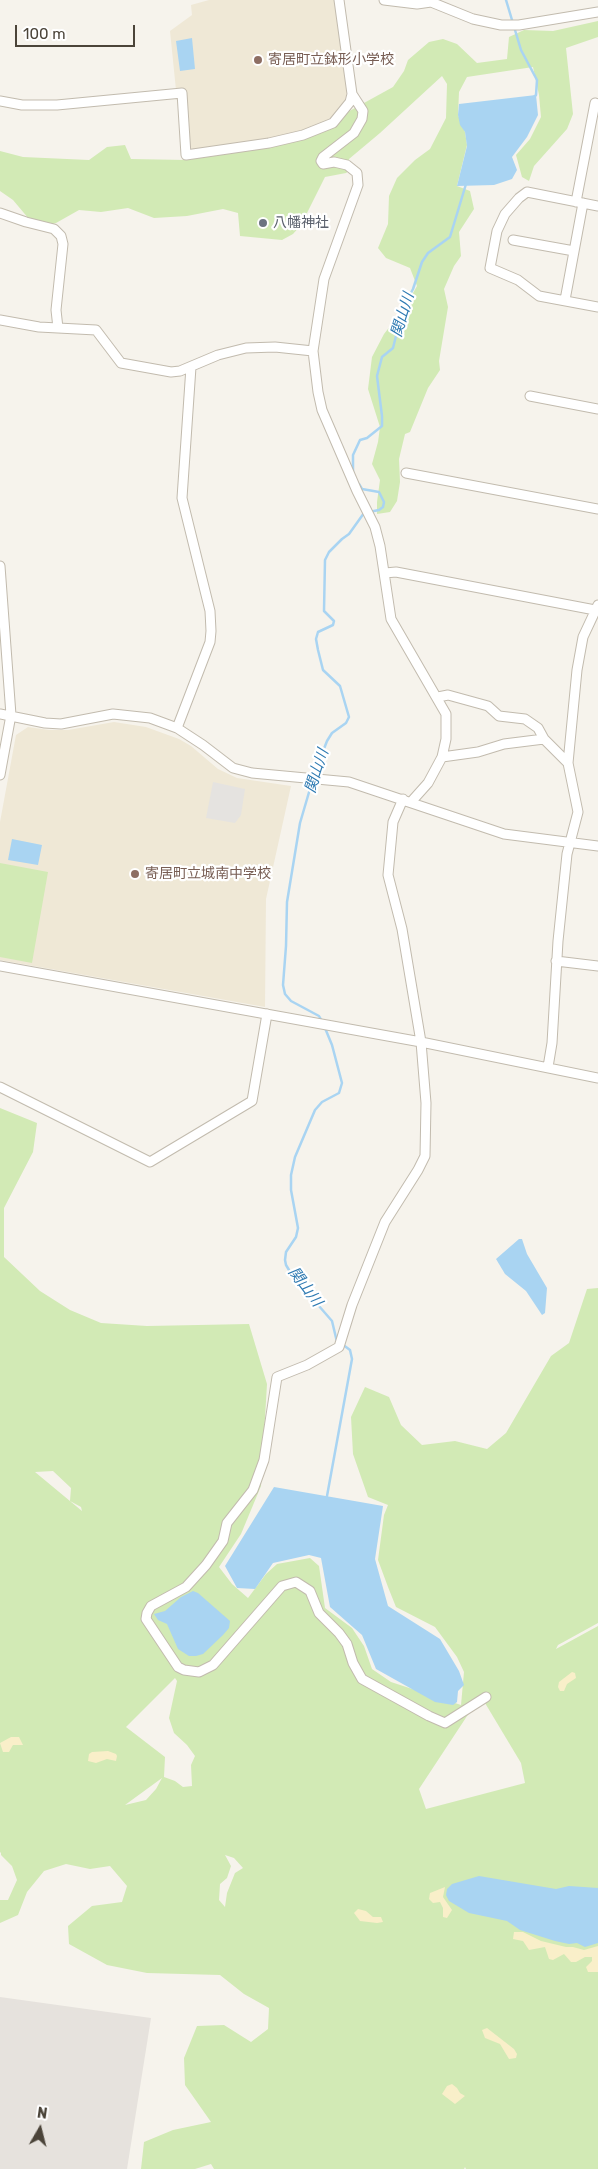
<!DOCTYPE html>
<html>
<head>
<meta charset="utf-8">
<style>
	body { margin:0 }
	#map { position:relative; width:598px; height:2169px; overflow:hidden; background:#f6f3ec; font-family:Rubik,sans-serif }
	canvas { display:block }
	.north { position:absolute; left:15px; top:2104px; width:50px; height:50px; -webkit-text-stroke:4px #fff; paint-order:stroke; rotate:8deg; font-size:14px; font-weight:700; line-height:20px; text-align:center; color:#4b4439 }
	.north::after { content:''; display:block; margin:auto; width:18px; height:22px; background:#4b4439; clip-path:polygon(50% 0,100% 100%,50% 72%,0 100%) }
	.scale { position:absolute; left:15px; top:25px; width:120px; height:22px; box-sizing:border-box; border:2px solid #4b4439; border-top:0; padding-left:6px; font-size:15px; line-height:18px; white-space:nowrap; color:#4b4439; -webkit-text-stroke:4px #fff; paint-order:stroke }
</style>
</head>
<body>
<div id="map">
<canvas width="598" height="2169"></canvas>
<div class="north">N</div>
<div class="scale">100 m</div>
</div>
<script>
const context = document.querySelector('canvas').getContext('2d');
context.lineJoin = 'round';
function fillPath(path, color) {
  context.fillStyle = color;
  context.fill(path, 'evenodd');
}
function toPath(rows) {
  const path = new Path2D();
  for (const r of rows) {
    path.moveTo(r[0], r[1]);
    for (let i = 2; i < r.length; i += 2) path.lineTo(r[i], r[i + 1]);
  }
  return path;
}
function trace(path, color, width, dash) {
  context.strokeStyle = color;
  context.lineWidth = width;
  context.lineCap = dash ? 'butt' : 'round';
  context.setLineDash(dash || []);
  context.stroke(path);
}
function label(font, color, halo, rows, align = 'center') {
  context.font = font + ' Rubik,"Noto Sans JP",sans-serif';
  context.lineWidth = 4.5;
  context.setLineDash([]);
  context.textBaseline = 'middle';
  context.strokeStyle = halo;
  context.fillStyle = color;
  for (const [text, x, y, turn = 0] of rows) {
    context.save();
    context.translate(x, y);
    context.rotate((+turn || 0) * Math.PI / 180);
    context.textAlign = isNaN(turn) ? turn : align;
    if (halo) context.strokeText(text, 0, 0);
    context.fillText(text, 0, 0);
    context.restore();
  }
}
fillPath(toPath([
	[0,1997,151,2018,127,2169,0,2169]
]), '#e6e2dd');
fillPath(toPath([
	[209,0,335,0,347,91,345,102,331,120,291,135,192,152,189,149,184,90,176,90,170,31,192,15,191,5],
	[114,722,146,727,179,739,191,746,218,769,237,778,291,786,266,899,265,1007,0,960,0,822,16,735,28,727,49,730,68,730]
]), '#efe8d6');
fillPath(toPath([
	[598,21,598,37,566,48,573,114,567,129,534,166,529,181,522,177,516,155,530,139,541,117,539,95,533,67,467,77,459,92,458,115,465,132,467,145,457,186,470,191,474,209,459,232,461,256,454,266,444,289,448,307,439,361,440,370,428,388,410,432,405,434,399,459,400,482,397,501,390,512,377,514,377,502,380,480,372,464,378,442,380,427,368,389,372,357,384,334,405,307,417,286,410,268,386,258,378,248,388,224,389,196,397,178,415,160,430,149,446,118,447,84,442,76,380,133,349,159,350,170,346,173,325,177,301,225,293,234,282,240,240,236,238,213,223,209,187,216,154,218,128,208,101,212,79,210,56,223,49,225,29,219,13,200,0,191,0,151,23,157,89,160,107,147,125,145,131,159,186,160,272,147,315,134,344,114,393,87,404,71,408,60,429,42,443,39,457,44,477,63,507,59,509,37,524,30,553,31],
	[0,863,48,872,32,963,0,957],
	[0,1108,37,1123,33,1152,4,1208,4,1257,40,1291,70,1310,101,1323,147,1326,249,1324,267,1384,261,1486,241,1534,219,1567,232,1584,248,1598,266,1574,277,1564,310,1558,319,1566,325,1608,352,1628,364,1646,372,1669,391,1682,461,1705,464,1672,457,1657,435,1627,396,1607,388,1587,378,1560,384,1515,388,1505,368,1497,353,1454,351,1417,365,1387,389,1397,401,1425,422,1445,455,1441,487,1449,506,1433,551,1356,569,1343,587,1289,598,1288,598,1623,558,1645,556,1649,598,1626,598,2169,466,2169,465,2167,464,2169,214,2169,211,2164,195,2169,141,2169,144,2142,173,2130,211,2122,185,2085,184,2058,197,2026,224,2025,251,2042,268,2029,269,2008,244,1994,220,1975,147,1973,107,1965,69,1944,68,1926,92,1906,122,1902,127,1886,110,1866,90,1869,66,1864,44,1871,27,1892,18,1915,0,1923,0,1900,8,1900,17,1880,12,1866,1,1855,1,1852,0,1853],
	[53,1471,71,1488,70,1501,81,1507,82,1511,35,1472],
	[175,1678,177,1681,169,1718,174,1733,187,1745,195,1756,191,1765,192,1786,183,1787,175,1781,164,1777,165,1757,126,1727],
	[482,1698,521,1763,525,1783,426,1809,419,1789,471,1710],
	[162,1778,156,1789,146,1800,125,1805],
	[225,1855,234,1858,243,1868,235,1873,227,1893,225,1907,219,1900,220,1884,227,1878,231,1866]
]), '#d2eab5');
fillPath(toPath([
	[572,1672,575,1673,576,1678,567,1684,564,1691,560,1691,558,1687,559,1682],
	[11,1737,19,1737,23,1745,13,1745,9,1752,3,1752,0,1743],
	[108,1751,116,1754,117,1756,116,1761,107,1759,96,1763,88,1761,89,1754,92,1752],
	[445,1887,443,1897,452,1910,447,1918,443,1917,443,1908,440,1902,433,1903,429,1899,430,1893],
	[358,1909,366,1911,373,1917,381,1917,383,1922,377,1923,360,1921,354,1913],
	[514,1932,523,1932,541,1941,566,1947,573,1947,584,1950,598,1946,598,1972,588,1972,586,1967,592,1961,592,1957,585,1957,576,1962,571,1962,564,1954,553,1960,549,1959,545,1947,529,1950,523,1941,513,1939],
	[487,2028,514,2049,517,2054,516,2058,509,2059,500,2044,485,2038,482,2030],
	[452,2084,457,2088,460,2093,465,2096,455,2104,442,2094,447,2086]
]), '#f9efc9');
fillPath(toPath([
	[213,782,245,789,241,815,235,823,206,818]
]), '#e5e3e0');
fillPath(toPath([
	[192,38,195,69,180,71,176,41],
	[536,95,538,115,527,137,512,157,517,170,512,179,494,185,457,186,467,146,465,132,460,125,458,115,459,104],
	[12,839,42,845,38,865,8,860],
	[519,1239,522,1239,527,1254,547,1288,545,1313,542,1315,526,1291,505,1274,496,1259],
	[274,1487,383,1506,375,1559,388,1606,440,1639,459,1671,464,1685,458,1691,457,1702,453,1705,435,1702,376,1669,362,1635,330,1607,321,1558,309,1555,273,1563,255,1589,237,1588,225,1566],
	[193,1591,198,1593,230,1621,229,1628,223,1635,203,1654,196,1656,189,1656,178,1649,167,1624,158,1620,154,1614,165,1611,181,1597],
	[479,1876,556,1889,569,1886,598,1888,598,1943,585,1947,577,1943,569,1944,555,1941,520,1930,507,1921,469,1913,449,1901,446,1895,447,1889,452,1884]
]), '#a9d4f2');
trace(toPath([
	[506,0,521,50,537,80,536,95,534,97],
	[353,472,353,455,360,440,367,438,382,426,382,416,377,376,382,357,393,348,403,308,413,289,422,262,428,253,450,237,466,184],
	[313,777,327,741,332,733,346,723,349,717,340,686,323,670,318,650,316,639,318,632,333,625,334,621,324,611,325,560,329,552,342,539,349,534,364,513,379,510,383,507,384,502,379,492,362,489,359,484],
	[312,782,300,823,287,902,286,946,283,985,285,994,291,1001,319,1016,323,1023],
	[325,1028,332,1045,342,1083,339,1093,322,1102,315,1110,295,1157,291,1175,291,1190,298,1228,296,1237,286,1252,285,1260,286,1265,292,1275,332,1321,337,1342],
	[327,1496,352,1359,350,1350,342,1344]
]), '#a9d4f2', 2.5);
const minor = toPath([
	[384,0,417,4,431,2,473,19,501,25,519,25,598,12],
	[352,94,363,111,362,119,354,133,323,157,321,161,323,164,334,162,347,165,357,173,358,185,324,279,313,351,318,392,322,410,357,491,375,527,380,546,391,619,446,714,446,739,442,757,428,783,411,802],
	[0,101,22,105,57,105,182,93,186,155,269,143,303,135,333,123,350,102,352,94,339,0],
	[576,202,595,103,598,104],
	[598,206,527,192,519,198,505,214,497,231,490,268,518,280,539,296,598,307],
	[0,213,26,222,54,229,61,236,63,244,56,310,58,328],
	[513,240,574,251],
	[565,300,583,203],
	[0,320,39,327,96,330,121,363,171,372,180,371,218,355,246,348,275,347,313,351],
	[530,396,598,409],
	[406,473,598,509],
	[0,566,11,715,0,775],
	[385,573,396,572,595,610],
	[438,697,448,695,488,706,499,716,525,719,538,728,544,739,568,763],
	[0,714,45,723,61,724,113,714,150,718,177,728,203,745,233,768,252,773,349,782,504,834,598,846],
	[177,728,210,642,211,631,210,611,182,498,191,367],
	[442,757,478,752,504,744,544,739],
	[403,799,393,822,388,875,402,929,421,1042,426,1103,425,1156,418,1170,385,1222,352,1305,339,1347,307,1365,277,1377,264,1460,253,1490,227,1523,223,1541,206,1565,186,1587,151,1606,147,1613,146,1619,178,1667,184,1670,199,1672,213,1665,282,1586,296,1582,310,1591,319,1613,339,1633,347,1644,353,1663,362,1679,429,1716,445,1723,486,1697],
	[556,961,598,966],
	[0,966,421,1042,598,1078],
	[548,1067,552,1043,558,941,567,854,578,812,568,763,577,670,583,637,598,605],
	[0,1087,150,1162,252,1101,267,1014]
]);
trace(minor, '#c2bbae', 11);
trace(minor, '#fff', 9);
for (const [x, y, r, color] of [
	[258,60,5,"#8d6e63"],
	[263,223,5,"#6b7280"],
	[135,874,5,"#8d6e63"]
]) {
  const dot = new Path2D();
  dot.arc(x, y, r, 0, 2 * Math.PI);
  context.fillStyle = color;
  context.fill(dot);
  trace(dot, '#fff', 2);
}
label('14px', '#785e54', '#fff', [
	["寄居町立鉢形小学校",268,60],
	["寄居町立城南中学校",145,874]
], 'left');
label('14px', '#5b616d', '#fff', [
	["八幡神社",273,223]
], 'left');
label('italic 15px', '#2e7ab2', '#fff', [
	["関山川",403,315,-73],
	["関山川",317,771,-72],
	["関山川",305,1287,53]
]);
</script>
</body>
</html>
